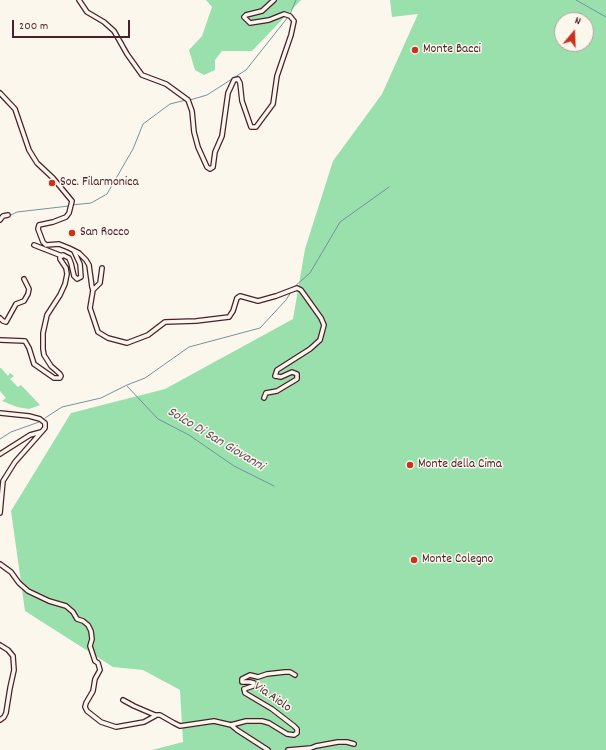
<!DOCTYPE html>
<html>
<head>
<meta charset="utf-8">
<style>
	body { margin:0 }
	#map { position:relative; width:606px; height:750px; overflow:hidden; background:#fbf7ec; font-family:Dekko,sans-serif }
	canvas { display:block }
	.north { position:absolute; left:554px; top:12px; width:40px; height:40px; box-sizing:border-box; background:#fbf7ec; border:1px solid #b4a19f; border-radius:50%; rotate:19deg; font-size:11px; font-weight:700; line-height:16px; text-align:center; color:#4a1f2b }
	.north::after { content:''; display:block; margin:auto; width:14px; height:18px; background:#c8321e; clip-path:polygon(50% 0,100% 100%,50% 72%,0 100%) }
	.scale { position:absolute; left:12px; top:20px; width:118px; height:18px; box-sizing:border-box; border:2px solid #4a1f2b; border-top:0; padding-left:5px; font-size:12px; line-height:14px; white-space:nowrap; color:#4a1f2b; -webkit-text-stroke:3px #fbf7ec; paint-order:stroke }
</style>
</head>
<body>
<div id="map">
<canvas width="606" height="750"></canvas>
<div class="north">N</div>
<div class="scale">200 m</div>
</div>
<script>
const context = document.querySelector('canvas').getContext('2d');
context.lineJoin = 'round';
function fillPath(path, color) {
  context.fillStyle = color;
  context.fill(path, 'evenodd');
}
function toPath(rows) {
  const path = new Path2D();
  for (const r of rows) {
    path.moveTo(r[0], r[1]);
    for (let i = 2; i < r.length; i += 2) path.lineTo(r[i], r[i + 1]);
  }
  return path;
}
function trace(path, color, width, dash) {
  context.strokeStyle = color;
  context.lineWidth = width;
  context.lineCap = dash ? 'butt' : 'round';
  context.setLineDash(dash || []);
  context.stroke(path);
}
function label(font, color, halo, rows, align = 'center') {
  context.font = font + ' Dekko,sans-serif';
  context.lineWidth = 3;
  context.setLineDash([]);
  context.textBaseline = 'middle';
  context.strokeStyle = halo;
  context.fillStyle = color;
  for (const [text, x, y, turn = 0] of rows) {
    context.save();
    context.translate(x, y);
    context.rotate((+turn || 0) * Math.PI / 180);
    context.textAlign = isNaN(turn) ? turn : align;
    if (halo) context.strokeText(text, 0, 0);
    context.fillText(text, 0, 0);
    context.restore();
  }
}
fillPath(toPath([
	[206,0,301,0,252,51,222,51,215,60,215,70,204,75,195,70,189,50,202,36,212,7],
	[390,0,606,0,606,750,152,750,183,742,180,690,143,670,113,667,25,611,11,511,71,413,165,389,293,319,305,249,333,161,382,94,418,14,392,17],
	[562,20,586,20,586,44,562,44],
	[0,368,1,368,8,376,10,373,14,376,10,379,18,387,21,385,40,405,29,409,17,407,2,401,6,398,0,391]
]), '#9ae0ad');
trace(toPath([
	[576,0,606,17],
	[290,14,296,0],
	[190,100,207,95,246,70,288,17],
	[72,205,91,203,107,194,133,149,143,124,170,104,186,100],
	[9,216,17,212,69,206],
	[294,287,310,273,340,222,389,187],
	[127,386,158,419,189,435,234,466,274,486],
	[45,418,62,407,101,398,127,385,145,378,189,347,260,328,286,300,291,292],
	[0,439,11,432,39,422]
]), '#73929e', 1);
const street = toPath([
	[79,0,87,12,104,22,114,31,127,54,142,75,166,84,188,100,192,111,194,132,198,147,207,167,210,169,213,167,215,152,222,136,228,93,234,80,238,79,240,83,242,101,251,127,256,127,273,104,277,76,291,35,294,21,290,16,284,14,269,20,250,23,244,17,246,15,262,11,274,0],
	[0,93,15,109,29,150,37,163,53,178,72,201,69,213,66,217,53,222,39,225,38,229,43,242,46,245,59,244,69,248,79,253,86,260,89,265,92,287,93,290,90,308,98,332,108,338,127,343,148,335,165,322,196,321,229,317,233,311,237,298,240,296,258,301,276,296,297,288,301,290,321,318,324,325,320,340,310,349,277,370,275,376,281,377,292,372,297,374,297,379,277,391,266,393,264,398],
	[0,220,3,216,8,215],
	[34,245,62,256],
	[93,290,100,283,102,268],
	[0,318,3,321,6,322,16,304,24,301,28,294,29,289,24,279],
	[0,340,25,341,29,348,34,364,54,378,60,378,61,376,60,374,51,366,44,355,43,349,43,333,47,315,60,295,65,284,67,274,66,268,60,259,60,256,63,255,69,258,71,263,74,276,77,279,81,277,80,264,74,251],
	[0,413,29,416,40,419,45,423,45,428,15,462,3,481,0,513],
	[0,454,30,435,41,432],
	[0,564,11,572,19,583,28,591,49,601,66,606,73,612,77,619,83,621,88,625,91,631,92,639,90,646,95,661,98,663,100,670,95,679,93,691,86,703,85,707,87,711,101,722,116,727,144,722,155,716,155,715,134,706,123,700],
	[0,645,8,650,13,656,14,670,10,688,6,713,4,717,0,720],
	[155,715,160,715,174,723,180,726,214,721,231,725,246,721,262,721,269,723,287,734,294,735,297,733,297,729,294,726,272,709,245,693,244,689,253,686,254,683,250,682,242,682,242,679,250,675,258,677,267,674,285,672,290,672,295,675],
	[231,725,237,730,268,750],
	[288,750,311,748,316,746,338,742,347,742,354,744]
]);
trace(street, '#4a1f2b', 6);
trace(street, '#fbf7ec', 3.5);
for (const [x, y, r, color] of [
	[415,50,4,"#c8321e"],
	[52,183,4,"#c8321e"],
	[72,233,4,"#c8321e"],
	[410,465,4,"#c8321e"],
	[414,560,4,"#c8321e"]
]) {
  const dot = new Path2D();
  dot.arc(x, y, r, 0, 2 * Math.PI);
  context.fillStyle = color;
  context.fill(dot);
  trace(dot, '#fbf7ec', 1.5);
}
label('13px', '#4a1f2b', '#fbf7ec', [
	["Monte Bacci",423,50],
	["Soc. Filarmonica",60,183],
	["San Rocco",80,233],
	["Monte della Cima",418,465],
	["Monte Colegno",422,560]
], 'left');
label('13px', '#4a1f2b', '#fbf7ec', [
	["Via Aiolo",272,698,35]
]);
label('italic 14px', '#5b4f5b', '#fbf7ec', [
	["Solco Di San Giovanni",215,440,31]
]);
</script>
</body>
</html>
